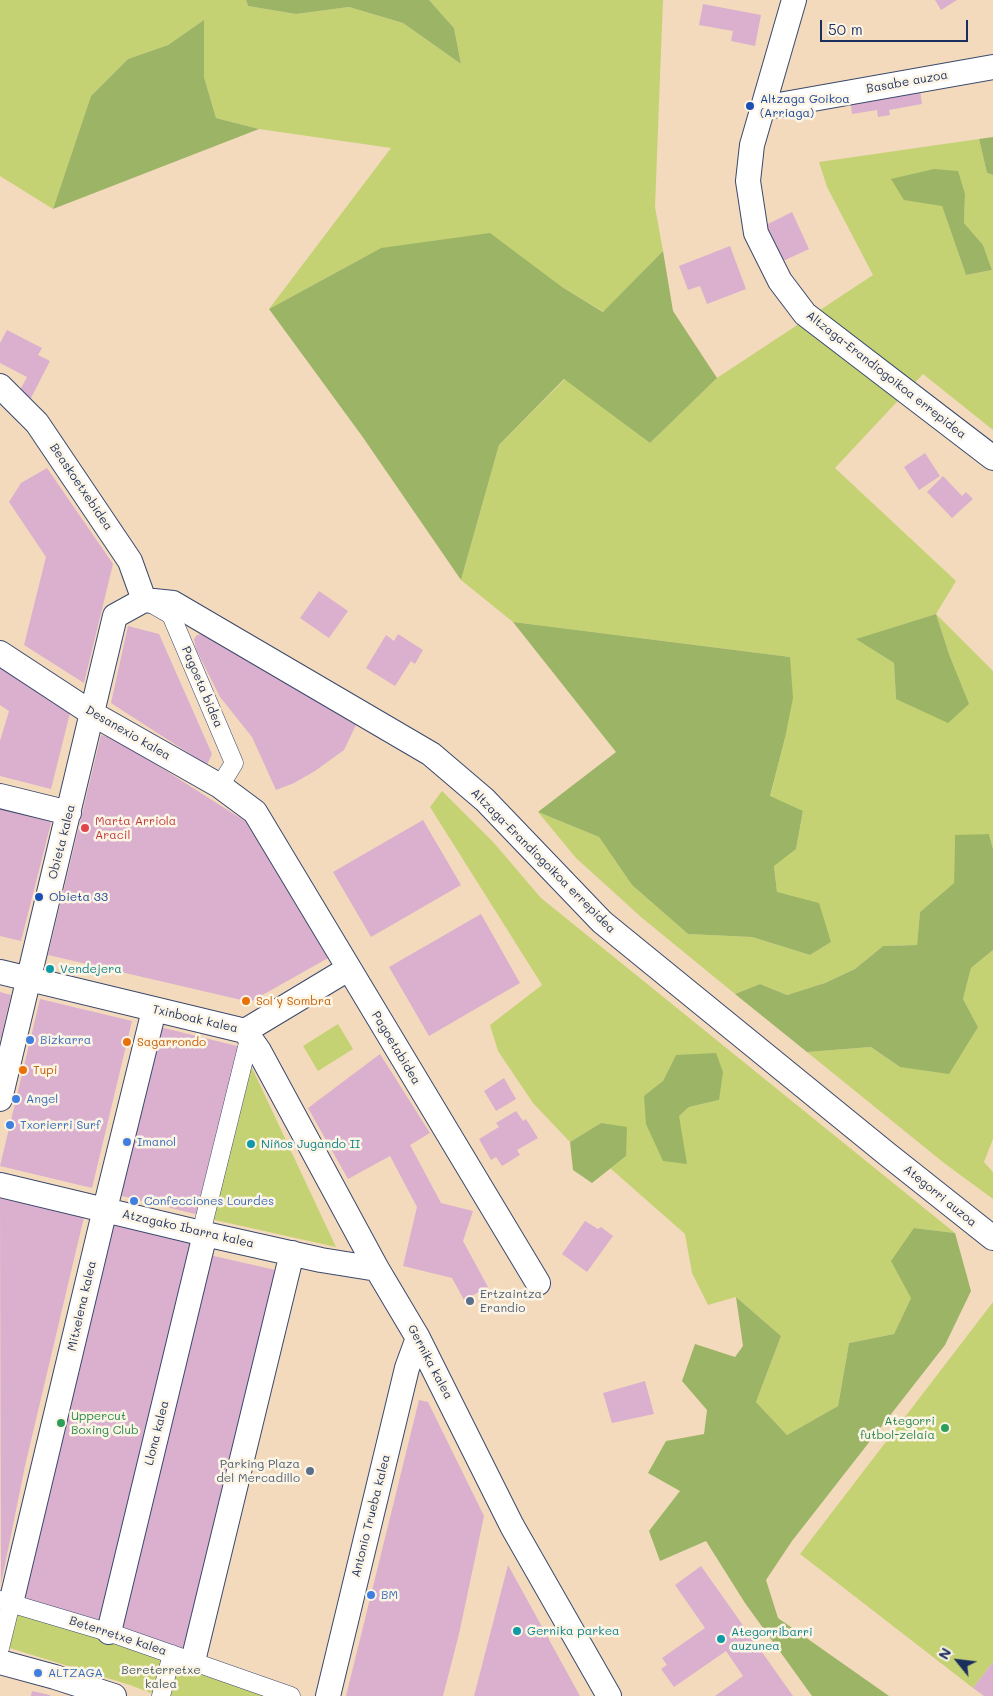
<!DOCTYPE html>
<html>
<head>
<meta charset="utf-8">
<style>
	body { margin:0 }
	#map { position:relative; width:993px; height:1696px; overflow:hidden; background:#f3dabc; font-family:Mali,sans-serif }
	canvas { display:block }
	.north { position:absolute; left:933px; top:1636px; width:50px; height:50px; -webkit-text-stroke:4px #fcf5e5; paint-order:stroke; rotate:299deg; font-size:14px; font-weight:700; line-height:20px; text-align:center; color:#1b2f5e }
	.north::after { content:''; display:block; margin:auto; width:18px; height:22px; background:#1b2f5e; clip-path:polygon(50% 0,100% 100%,50% 72%,0 100%) }
	.scale { position:absolute; left:820px; top:20px; width:148px; height:22px; box-sizing:border-box; border:2px solid #1b2f5e; border-top:0; padding-left:6px; font-size:15px; line-height:18px; white-space:nowrap; color:#1b2f5e; -webkit-text-stroke:4px #fcf5e5; paint-order:stroke }
</style>
</head>
<body>
<div id="map">
<canvas width="993" height="1696"></canvas>
<div class="north">N</div>
<div class="scale">50 m</div>
</div>
<script>
const context = document.querySelector('canvas').getContext('2d');
context.lineJoin = 'round';
function fillPath(path, color) {
  context.fillStyle = color;
  context.fill(path, 'evenodd');
}
function toPath(rows) {
  const path = new Path2D();
  for (const r of rows) {
    path.moveTo(r[0], r[1]);
    for (let i = 2; i < r.length; i += 2) path.lineTo(r[i], r[i + 1]);
  }
  return path;
}
function trace(path, color, width, dash) {
  context.strokeStyle = color;
  context.lineWidth = width;
  context.lineCap = dash ? 'butt' : 'round';
  context.setLineDash(dash || []);
  context.stroke(path);
}
function label(font, color, halo, rows, align = 'center') {
  context.font = font + ' Mali,sans-serif';
  context.lineWidth = 5;
  context.setLineDash([]);
  context.textBaseline = 'middle';
  context.strokeStyle = halo;
  context.fillStyle = color;
  for (const [text, x, y, turn = 0] of rows) {
    context.save();
    context.translate(x, y);
    context.rotate((+turn || 0) * Math.PI / 180);
    context.textAlign = isNaN(turn) ? turn : align;
    if (halo) context.strokeText(text, 0, 0);
    context.fillText(text, 0, 0);
    context.restore();
  }
}
fillPath(toPath([
	[0,0,246,0,248,6,296,14,349,7,403,23,461,64,454,28,429,0,663,0,655,207,663,251,604,312,562,287,381,248,269,309,391,148,259,129,216,118,204,77,204,20,168,45,128,59,91,96,53,209,0,176],
	[979,139,987,173,993,175,993,430,923,374,835,468,956,581,936,614,993,671,993,849,989,834,955,836,954,883,920,912,917,945,883,946,855,969,825,983,787,995,760,984,735,994,641,917,576,858,538,812,599,837,632,885,688,934,752,937,810,955,831,942,777,892,774,865,796,849,803,812,770,797,785,738,790,657,513,622,461,580,499,445,565,379,650,443,717,378,873,275,827,187,819,162],
	[965,194,964,223,983,245,992,270,966,275,942,206],
	[936,614,950,657,896,699,894,663,857,639],
	[442,791,494,843,541,898,955,1233,914,1228,911,1298,894,1334,849,1343,838,1406,787,1435,756,1402,781,1336,736,1297,708,1305,692,1273,685,1234,610,1168,626,1156,601,1123,570,1142,533,1103,498,1051,490,1025,542,985,430,807],
	[676,1055,719,1100,689,1107,679,1116,663,1081],
	[993,950,993,1139,984,1162,993,1172,993,1199,944,1163,807,1052,871,1047,900,1067,978,1027,963,999,971,968],
	[338,1024,353,1049,318,1071,303,1046],
	[246,1055,336,1247,206,1218],
	[993,1302,993,1662,973,1688,800,1554],
	[0,1607,284,1696,159,1696,130,1685,0,1645]
]), '#c4d274');
fillPath(toPath([
	[246,0,429,0,454,28,461,64,403,23,349,7,296,14,248,6],
	[204,20,204,77,216,118,259,129,53,209,91,96,128,59,168,45],
	[993,137,993,175,987,173,979,139],
	[934,169,958,171,965,194,964,223,983,245,992,270,966,275,942,206,904,200,891,179],
	[490,233,562,287,603,312,663,251,673,311,717,378,650,443,564,379,499,445,461,580,362,436,269,309,381,248],
	[936,614,950,657,969,704,948,723,896,699,894,663,856,639],
	[513,622,790,657,793,698,785,738,770,796,803,811,796,849,774,866,777,892,819,903,831,942,810,955,752,937,688,934,632,885,599,837,538,812,616,752],
	[989,834,993,849,993,950,971,968,963,999,978,1027,949,1074,900,1067,871,1047,807,1052,735,994,760,984,787,995,825,983,855,969,883,946,917,945,920,912,954,883,955,835],
	[716,1053,723,1072,719,1100,689,1107,679,1116,687,1164,663,1161,646,1124,644,1096,663,1081,676,1055],
	[601,1123,627,1127,626,1156,592,1183,573,1170,570,1142],
	[914,1228,955,1233,971,1291,945,1345,792,1541,766,1580,778,1618,889,1696,812,1696,745,1603,706,1541,660,1561,649,1531,680,1491,648,1473,666,1441,704,1434,707,1410,682,1381,695,1344,735,1357,743,1346,736,1297,781,1336,756,1402,787,1435,838,1406,849,1343,894,1334,911,1298,891,1261]
]), '#9bb466');
fillPath(toPath([
	[935,0,957,0,941,10],
	[703,4,761,15,755,46,731,41,733,31,699,25],
	[919,83,922,104,889,110,890,115,878,117,877,110,852,114,850,95],
	[792,212,809,249,783,261,766,225],
	[730,246,746,289,707,304,700,286,688,290,679,266],
	[7,330,42,348,38,355,50,361,31,398,19,392,27,377,0,363,0,343],
	[925,453,940,476,919,490,904,467],
	[47,468,113,564,84,683,24,645,46,557,9,502,21,483],
	[943,476,962,496,966,492,973,499,952,518,927,492],
	[319,591,348,611,329,638,300,618],
	[128,626,159,634,212,754,207,765,111,703],
	[208,633,356,725,344,750,315,771,294,783,276,790,252,737,220,697,196,649,194,639,197,635],
	[398,634,423,650,415,664,411,661,395,686,366,668,386,635,394,641],
	[0,664,70,713,51,789,0,776,0,741,9,711,0,705],
	[101,735,116,739,248,823,328,958,250,1002,48,955],
	[0,806,52,819,21,941,0,936],
	[423,820,461,885,371,937,333,872],
	[481,914,520,983,429,1036,389,967],
	[0,992,11,995,1,1038,0,1038],
	[40,999,132,1021,92,1188,0,1166],
	[156,1026,245,1048,203,1216,114,1194],
	[380,1054,430,1133,410,1145,441,1203,473,1211,463,1241,488,1287,464,1300,452,1278,403,1266,417,1207,390,1156,348,1179,308,1108],
	[504,1078,516,1099,496,1111,484,1091],
	[516,1111,523,1121,526,1119,538,1138,517,1150,520,1155,502,1166,496,1157,491,1160,479,1139,499,1127,496,1123],
	[0,1198,84,1217,25,1466,1,1584],
	[585,1221,598,1229,601,1227,613,1236,587,1272,562,1254],
	[108,1223,198,1243,101,1624,29,1602,23,1592],
	[205,1254,280,1271,188,1652,118,1627],
	[645,1381,654,1414,612,1423,603,1393],
	[419,1400,428,1402,484,1516,459,1634,443,1696,346,1696],
	[508,1565,580,1696,474,1696],
	[701,1566,793,1696,715,1696,743,1676,726,1651,674,1687,661,1669,667,1665,662,1658,705,1628,675,1585],
	[993,1662,993,1696,984,1696,973,1688],
	[32,1691,50,1695,50,1696,31,1696]
]), '#dab0ce');
const pedestrian = toPath([
	[152,604,171,615,234,763,220,786],
	[204,1221,247,1047],
	[0,1600,114,1634,291,1696],
	[0,1648,11,1603],
	[161,1696,172,1654]
]);
const minor = toPath([
	[794,0,752,145,748,181,756,233,780,281,805,314,993,458],
	[762,108,993,67],
	[0,386,37,423,130,561,144,600],
	[144,600,173,603,431,754,485,800,602,922,887,1154,993,1238],
	[0,653,93,714,220,786,255,812,538,1283],
	[0,796,69,813],
	[0,972,245,1031,348,969],
	[245,1031,259,1051,377,1269,418,1338,512,1526,609,1696],
	[0,1099,115,616,144,600],
	[0,1185,205,1234,321,1260,377,1269],
	[11,1603,105,1209,154,1010],
	[109,1632,205,1234],
	[193,1661,292,1253],
	[0,1662,55,1677,114,1696],
	[328,1696,407,1368,418,1338]
]);
trace(pedestrian, '#3b496c', 19);
trace(minor, '#3b496c', 26);
trace(pedestrian, '#fff', 18);
trace(minor, '#fff', 24);
for (const [x, y, r, color] of [
	[750,106,5,"#1a4fb4"],
	[85,828,5,"#e0444e"],
	[39,897,5,"#1a4fb4"],
	[50,969,5,"#0f9aa8"],
	[246,1001,5,"#e8710a"],
	[30,1040,5,"#3f7fe0"],
	[127,1042,5,"#e8710a"],
	[23,1070,5,"#e8710a"],
	[16,1099,5,"#3f7fe0"],
	[10,1125,5,"#3f7fe0"],
	[127,1142,5,"#3f7fe0"],
	[251,1144,5,"#0f9aa8"],
	[134,1201,5,"#3f7fe0"],
	[470,1301,5,"#5c6f8a"],
	[61,1423,5,"#2e9e5b"],
	[945,1428,5,"#2e9e5b"],
	[310,1471,5,"#5c6f8a"],
	[371,1595,5,"#3f7fe0"],
	[517,1631,5,"#0f9aa8"],
	[721,1639,5,"#0f9aa8"],
	[38,1673,5,"#3f7fe0"]
]) {
  const dot = new Path2D();
  dot.arc(x, y, r, 0, 2 * Math.PI);
  context.fillStyle = color;
  context.fill(dot);
  trace(dot, '#fcf5e5', 2);
}
label('12px', '#1b2f5e', '#fcf5e5', [
	["Basabe auzoa",907,82,-10],
	["Altzaga-Erandiogoikoa errepidea",886,375,38],
	["Beaskoetxebidea",81,487,56],
	["Pagoeta bidea",202,687,67],
	["Desanexio kalea",128,733,30],
	["Obieta kalea",62,842,-76],
	["Altzaga-Erandiogoikoa errepidea",543,861,45],
	["Txinboak kalea",195,1019,13],
	["Pagoetabidea",396,1048,59],
	["Ategorri auzoa",940,1196,39],
	["Atzagako Ibarra kalea",188,1229,13],
	["Mitxelena kalea",82,1306,-77],
	["Gernika kalea",430,1362,62],
	["Llona kalea",157,1433,-76],
	["Antonio Trueba kalea",371,1516,-76],
	["Beterretxe kalea",118,1636,18]
]);
label('12px', '#164399', '#fcf5e5', [
	["Altzaga Goikoa",760,99],
	["(Arriaga)",760,113],
	["Obieta 33",49,897]
], 'left');
label('12px', '#be3a42', '#fcf5e5', [
	["Marta Arriola",95,821],
	["Aracil",95,835]
], 'left');
label('12px', '#0d838f', '#fcf5e5', [
	["Vendejera",60,969],
	["Niños Jugando II",261,1144],
	["Gernika parkea",527,1631],
	["Ategorribarri",731,1632],
	["auzunea",731,1646]
], 'left');
label('12px', '#c56008', '#fcf5e5', [
	["Sol y Sombra",256,1001],
	["Sagarrondo",137,1042],
	["Tupi",33,1070]
], 'left');
label('12px', '#366cbe', '#fcf5e5', [
	["Bizkarra",40,1040],
	["Angel",26,1099],
	["Txorierri Surf",20,1125],
	["Imanol",137,1142],
	["Confecciones Lourdes",144,1201],
	["BM",381,1595],
	["ALTZAGA",48,1673]
], 'left');
label('12px', '#4e5e75', '#fcf5e5', [
	["Ertzaintza",480,1294],
	["Erandio",480,1308],
	["Parking Plaza",300,1464,"right"],
	["del Mercadillo",300,1478,"right"]
], 'left');
label('12px', '#27864d', '#fcf5e5', [
	["Uppercut",71,1416],
	["Boxing Club",71,1430],
	["Ategorri",935,1421,"right"],
	["futbol-zelaia",935,1435,"right"]
], 'left');
label('12px', '#455864', '#fcf5e5', [
	["Bereterretxe",161,1670],
	["kalea",161,1684]
]);
</script>
</body>
</html>
